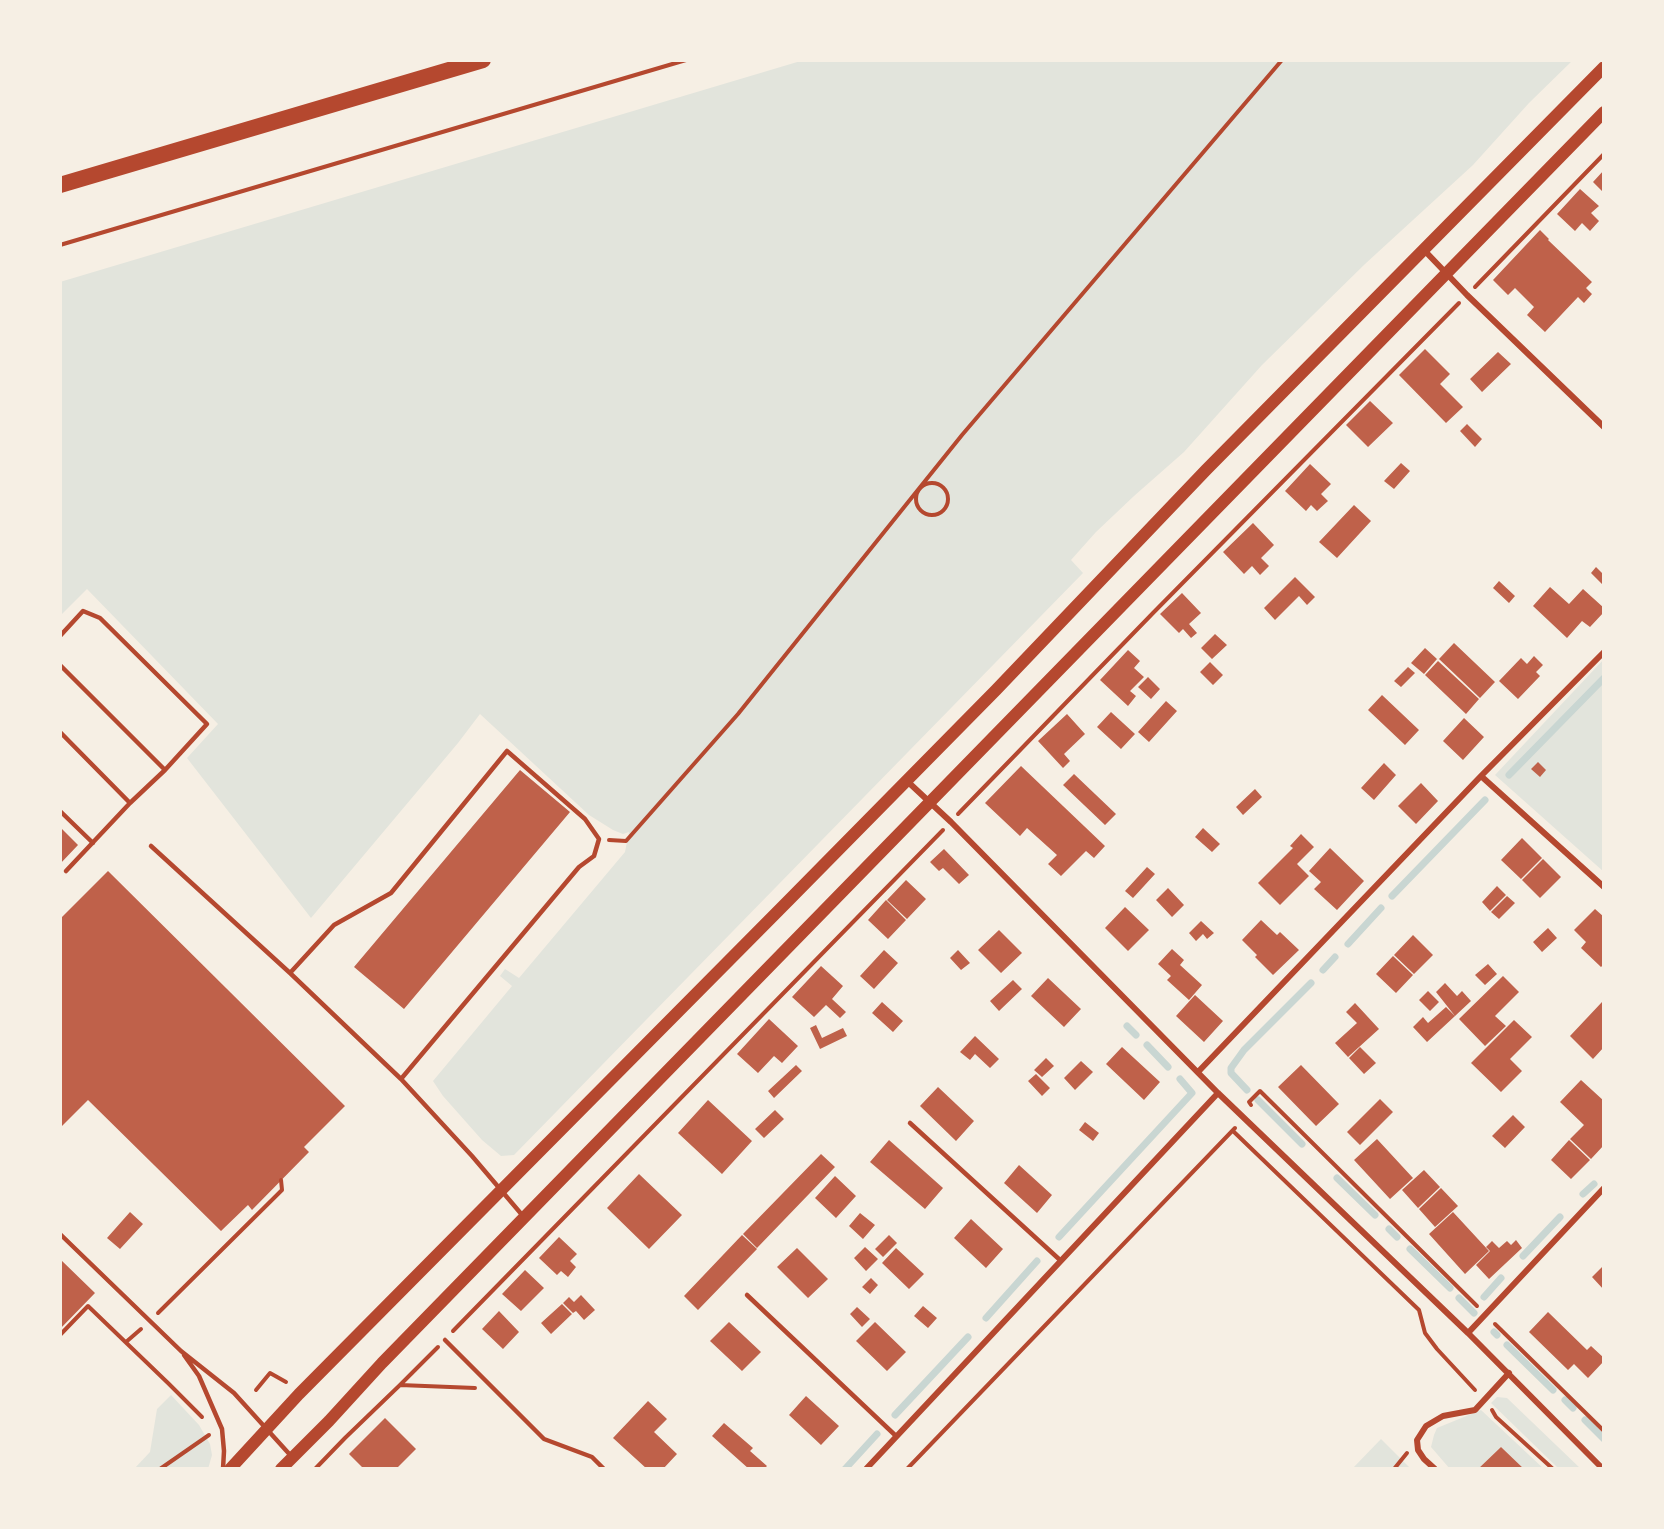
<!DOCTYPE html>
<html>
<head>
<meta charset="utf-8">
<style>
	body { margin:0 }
	#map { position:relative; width:1664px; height:1529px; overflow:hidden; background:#f6efe4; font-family:Helvetica,sans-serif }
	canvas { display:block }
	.frame { position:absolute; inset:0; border:62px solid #f6efe4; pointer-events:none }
</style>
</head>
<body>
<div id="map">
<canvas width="1664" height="1529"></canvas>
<div class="frame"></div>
</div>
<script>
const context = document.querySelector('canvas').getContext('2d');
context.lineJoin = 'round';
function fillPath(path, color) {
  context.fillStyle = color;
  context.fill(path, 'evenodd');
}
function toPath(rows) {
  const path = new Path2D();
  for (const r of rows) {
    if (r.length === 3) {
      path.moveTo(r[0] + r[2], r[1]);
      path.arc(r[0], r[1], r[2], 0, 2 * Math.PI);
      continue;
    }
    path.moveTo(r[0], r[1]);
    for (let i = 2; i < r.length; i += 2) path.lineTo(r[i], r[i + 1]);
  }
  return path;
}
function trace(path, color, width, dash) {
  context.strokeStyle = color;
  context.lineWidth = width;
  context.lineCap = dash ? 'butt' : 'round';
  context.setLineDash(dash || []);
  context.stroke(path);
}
fillPath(toPath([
	[804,60,1573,60,1529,103,1473,165,1365,264,1262,365,1184,452,1134,496,1096,532,1071,560,1083,573,514,1155,501,1156,482,1140,443,1096,433,1081,512,986,500,976,505,969,519,978,625,852,629,832,623,834,613,830,589,815,480,714,458,743,311,918,187,758,218,724,87,589,60,616,60,282],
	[1604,659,1604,872,1495,775],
	[171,1395,199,1425,210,1444,212,1455,208,1469,134,1469,150,1452,157,1409],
	[1497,1397,1507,1398,1581,1469,1559,1469,1491,1403],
	[1481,1410,1544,1469,1524,1469,1501,1447,1478,1469,1450,1469,1431,1447,1434,1435,1437,1428],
	[1381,1439,1411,1469,1352,1469]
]), '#e2e4dc');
trace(toPath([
	[1509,775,1604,678],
	[1392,896,1485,800],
	[1348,944,1381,908],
	[1323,970,1335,957],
	[1127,1026,1136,1035],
	[1147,1045,1168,1067],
	[1247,1090,1231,1073,1231,1068,1244,1050,1311,983],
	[1258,1100,1302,1144],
	[1337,1178,1375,1215],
	[1583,1194,1594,1184],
	[1389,1229,1397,1237],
	[1059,1237,1192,1093,1180,1079],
	[1410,1249,1450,1288],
	[1523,1256,1560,1217],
	[1484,1297,1501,1278],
	[1459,1298,1474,1313],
	[986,1318,1037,1261],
	[1494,1332,1497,1335],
	[1507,1345,1553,1390],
	[1565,1400,1573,1408],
	[895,1415,968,1337],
	[1585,1420,1604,1439],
	[845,1469,877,1434]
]), '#c9d6d2', 7);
fillPath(toPath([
	[1604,170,1604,190,1602,191,1593,182],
	[1580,189,1599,206,1591,213,1599,221,1590,231,1582,223,1575,231,1557,214],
	[1540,230,1549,239,1548,240,1592,282,1586,288,1592,294,1584,303,1578,297,1545,332,1527,315,1534,307,1515,288,1508,295,1493,280],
	[1425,349,1450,374,1440,384,1463,407,1446,423,1399,375],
	[1498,352,1511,364,1482,392,1470,379],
	[1370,401,1393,423,1368,447,1346,425],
	[1467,424,1482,439,1475,447,1460,431],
	[1401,463,1410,471,1394,489,1384,481],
	[1310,464,1331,484,1321,494,1328,501,1317,511,1311,505,1306,511,1285,491],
	[1354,505,1371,521,1337,558,1319,542],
	[1253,523,1274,545,1261,558,1269,566,1260,575,1252,566,1244,574,1223,552],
	[1596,567,1604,575,1604,586,1591,573],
	[1295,577,1315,597,1307,605,1299,596,1275,620,1264,608],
	[1499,581,1515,596,1509,603,1493,588],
	[1550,587,1569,604,1583,589,1604,608,1604,612,1590,627,1582,621,1567,638,1533,606],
	[1182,593,1201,613,1189,624,1197,633,1191,638,1183,629,1179,633,1160,614],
	[1215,634,1227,645,1212,659,1201,648],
	[1454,643,1495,682,1480,698,1439,659],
	[1425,648,1437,659,1424,674,1411,663],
	[1128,650,1140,661,1134,668,1144,677,1130,691,1136,696,1128,706,1100,680],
	[1534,656,1543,665,1536,672,1540,676,1518,699,1499,681,1521,658,1527,664],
	[1438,661,1479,699,1466,714,1425,675],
	[1210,662,1223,675,1213,685,1200,672],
	[1408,667,1415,673,1401,687,1394,681],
	[1148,677,1160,689,1151,699,1138,687],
	[1382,695,1419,730,1405,745,1368,710],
	[1166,701,1177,711,1149,742,1138,732],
	[1111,712,1135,734,1121,749,1097,727],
	[1067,714,1085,734,1064,754,1070,761,1063,768,1038,741],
	[1464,718,1484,737,1463,760,1443,741],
	[1538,762,1546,770,1540,777,1531,769],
	[1384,763,1396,775,1374,800,1361,788],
	[1021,766,1105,846,1094,858,1086,851,1061,876,1048,864,1057,855,1027,828,1020,836,985,803],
	[520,770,570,812,404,1009,354,967],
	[1074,774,1116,814,1105,825,1063,785],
	[1421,783,1438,801,1416,824,1398,806],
	[1255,789,1262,797,1243,815,1236,807],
	[60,827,78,845,60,864],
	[1203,828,1220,844,1212,852,1195,837],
	[1301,834,1314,847,1297,864,1309,876,1280,905,1258,883,1293,848,1290,846],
	[1522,838,1542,858,1521,879,1501,860],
	[1330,848,1364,881,1337,910,1314,889,1321,882,1309,871],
	[944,849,969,875,959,884,943,868,939,871,930,862],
	[1543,859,1561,877,1540,898,1522,880],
	[1147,867,1155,874,1133,898,1125,891],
	[108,871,345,1106,304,1147,309,1152,252,1210,248,1205,221,1231,88,1100,60,1128,60,919],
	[906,880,926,899,907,919,887,900],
	[1497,886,1506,895,1490,911,1482,902],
	[1168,888,1184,905,1172,917,1156,900],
	[1507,896,1515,903,1499,919,1491,912],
	[886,900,906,920,888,939,868,920],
	[1125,907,1149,930,1128,951,1105,928],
	[1595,909,1604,917,1604,964,1601,967,1581,948,1586,942,1574,930],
	[1261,920,1277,935,1280,932,1299,950,1273,975,1255,957,1257,955,1242,940],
	[1201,921,1214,933,1207,939,1203,934,1196,941,1189,933],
	[1548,928,1557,938,1542,952,1533,942],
	[999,930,1022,953,1001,973,978,950],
	[1413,935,1433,955,1414,974,1394,955],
	[1172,949,1184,960,1180,965,1202,985,1189,1000,1167,980,1171,976,1158,964],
	[884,950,898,963,874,989,860,976],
	[958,950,970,963,961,970,950,958],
	[1393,956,1413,975,1396,993,1376,974],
	[1488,964,1497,974,1485,985,1475,975],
	[821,966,843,986,832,999,846,1012,840,1018,826,1005,814,1017,792,997],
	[1503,976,1519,992,1495,1016,1506,1026,1485,1046,1459,1019],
	[1048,978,1081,1009,1064,1027,1031,996],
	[1013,980,1022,989,999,1011,990,1001],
	[1445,983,1457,996,1462,991,1471,1001,1455,1016,1436,992],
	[1428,991,1439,1002,1430,1011,1419,1000],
	[1195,995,1223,1021,1204,1042,1176,1016],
	[882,1002,903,1021,893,1032,872,1013],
	[1602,1002,1604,1003,1604,1018,1602,1020,1604,1021,1604,1047,1593,1059,1570,1036],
	[1355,1003,1379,1029,1348,1057,1335,1043,1357,1023,1346,1012],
	[1446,1007,1455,1016,1427,1042,1413,1027,1423,1017,1428,1023],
	[769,1019,798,1046,782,1063,774,1056,758,1073,737,1054],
	[1514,1020,1532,1037,1510,1059,1522,1071,1501,1092,1471,1063],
	[816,1025,822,1038,843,1028,847,1036,820,1049,810,1028],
	[975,1036,999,1059,990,1068,975,1054,970,1060,960,1052],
	[1122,1047,1160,1082,1144,1100,1106,1064],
	[1360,1047,1376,1063,1364,1074,1349,1058],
	[1046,1058,1054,1066,1042,1077,1034,1070],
	[1081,1061,1093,1072,1075,1090,1064,1078],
	[796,1065,802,1071,774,1098,768,1091],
	[1301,1065,1339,1104,1316,1126,1278,1087],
	[1036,1074,1050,1088,1042,1096,1028,1081],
	[1581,1080,1604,1101,1604,1130,1602,1132,1604,1133,1604,1145,1591,1159,1570,1139,1584,1125,1560,1102],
	[938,1087,974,1121,956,1141,920,1106],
	[1380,1099,1393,1112,1360,1145,1347,1132],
	[708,1100,752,1141,722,1174,678,1133],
	[775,1110,784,1119,764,1138,755,1129],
	[1513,1115,1525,1127,1505,1148,1492,1136],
	[1085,1122,1099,1133,1093,1141,1079,1130],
	[1377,1139,1413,1178,1390,1199,1354,1160],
	[889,1140,943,1188,925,1209,870,1162],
	[1569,1140,1590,1160,1571,1179,1551,1160],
	[821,1154,835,1167,757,1248,743,1234],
	[1019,1165,1052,1195,1037,1213,1004,1183],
	[1424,1170,1440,1187,1418,1208,1402,1190],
	[639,1174,682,1215,649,1249,607,1208],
	[835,1176,856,1196,836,1218,815,1198],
	[1441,1188,1458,1206,1435,1227,1419,1209],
	[130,1212,143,1224,120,1249,107,1238],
	[1453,1212,1489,1251,1465,1274,1429,1234],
	[860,1213,875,1225,863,1239,849,1226],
	[971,1219,1003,1249,986,1268,954,1238],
	[742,1235,757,1249,698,1310,684,1296],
	[889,1235,897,1243,883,1257,875,1249],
	[559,1237,577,1254,570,1261,576,1267,568,1277,561,1271,557,1275,539,1258],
	[1516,1240,1522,1248,1489,1279,1476,1265,1490,1251,1486,1247,1492,1241,1499,1248,1507,1241,1511,1245],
	[865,1247,878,1259,866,1271,854,1258],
	[797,1248,828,1279,808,1298,777,1267],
	[896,1248,924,1274,909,1289,882,1263],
	[60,1259,95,1293,60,1329],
	[1604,1265,1604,1290,1592,1277],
	[525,1270,544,1288,521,1311,502,1294],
	[871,1278,878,1285,870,1294,862,1287],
	[581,1295,595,1310,584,1320,576,1311,573,1313,563,1303,569,1297,574,1302],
	[562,1304,572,1314,551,1334,541,1323],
	[923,1306,937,1318,928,1328,914,1316],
	[857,1307,870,1319,862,1327,850,1314],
	[499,1311,519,1332,503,1349,482,1329],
	[1548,1312,1587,1350,1591,1346,1604,1358,1604,1361,1588,1378,1574,1364,1568,1370,1529,1332],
	[729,1322,761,1352,742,1371,710,1341],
	[875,1322,906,1352,887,1371,856,1341],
	[806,1396,839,1426,821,1445,789,1415],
	[648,1401,667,1419,654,1432,677,1454,663,1469,647,1469,613,1438],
	[385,1418,416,1449,396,1469,364,1469,349,1454],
	[724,1423,753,1448,750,1451,767,1466,764,1469,749,1469,712,1436],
	[1501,1447,1524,1469,1478,1469]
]), '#bf614a');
trace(toPath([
	[60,245,686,60],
	[1475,287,1604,154],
	[932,499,16],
	[958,814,1153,613,1459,303],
	[609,840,626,841,738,714,962,435,1282,60],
	[1251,1105,1249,1102,1260,1091,1477,1306],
	[1233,1131,1419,1310,1425,1333,1437,1349,1475,1390],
	[158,1313,282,1190,281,1180],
	[1495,1324,1604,1431],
	[453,1331,943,830],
	[60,1335,88,1306,169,1384,202,1417],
	[126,1342,141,1329],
	[400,1385,475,1388],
	[256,1390,270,1373,286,1382],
	[1492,1410,1496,1417,1553,1469],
	[160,1469,209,1435],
	[315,1469,345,1438,400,1385,438,1347],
	[907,1469,1235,1128],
	[1394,1469,1407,1453]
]), '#b5482f', 4);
trace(toPath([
	[60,636,83,611,100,618,207,724,165,770,130,803,66,871],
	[60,665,165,770],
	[60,732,130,803],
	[60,811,93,843],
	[151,846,290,973,401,1079,472,1156,523,1216],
	[290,973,334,925,391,893,507,751,585,819,599,839,594,856,579,867,401,1079],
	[910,1123,1060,1260],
	[60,1234,181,1351,234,1393,292,1457],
	[747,1295,896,1436],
	[445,1340,544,1439,592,1457,604,1469],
	[184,1355,199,1376,222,1429,224,1451,223,1469]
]), '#b5482f', 4.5);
trace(toPath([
	[1424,250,1467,295,1604,427],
	[1481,776,1604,887],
	[907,781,951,822,1218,1093,1468,1333,1603,1469],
	[1198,1072,1481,776,1604,652],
	[1468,1333,1604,1188],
	[866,1469,1218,1093],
	[1435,1469,1424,1459,1418,1450,1417,1440,1426,1426,1443,1416,1475,1410,1509,1373]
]), '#b5482f', 6);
trace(toPath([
	[230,1469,299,1394,789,900,996,690,1206,470,1604,67],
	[281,1469,329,1421,382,1363,1604,112]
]), '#b5482f', 12);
trace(toPath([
	[60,185,483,60]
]), '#b5482f', 16);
</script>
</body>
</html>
